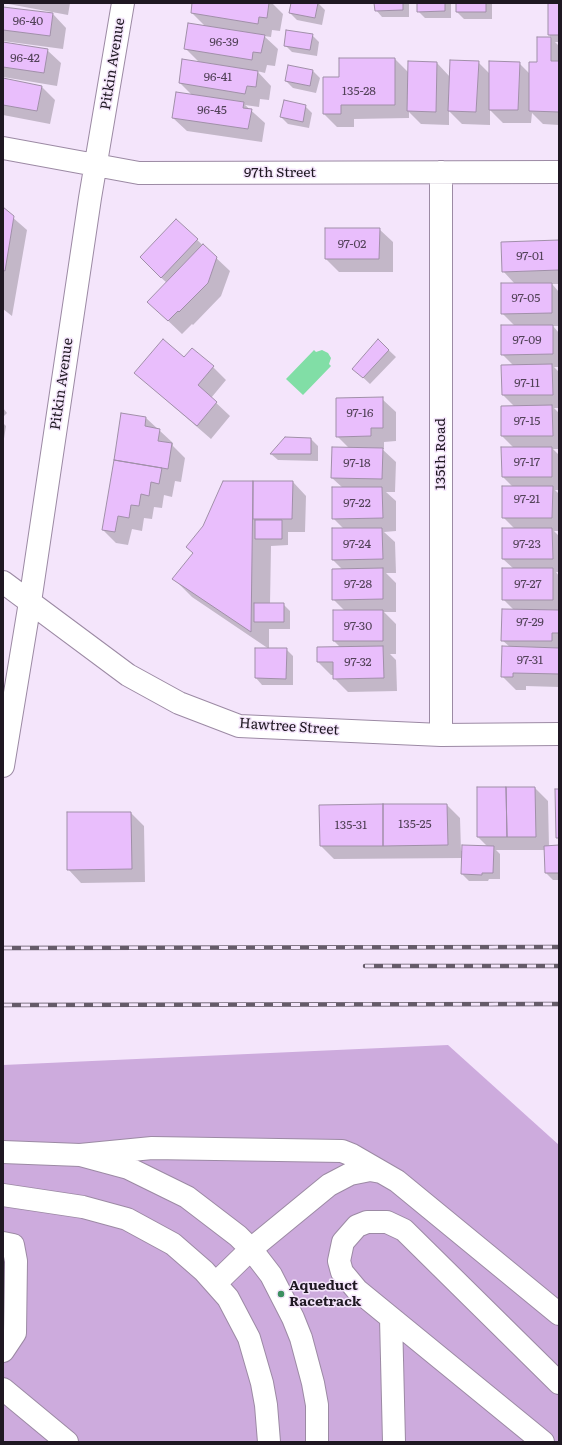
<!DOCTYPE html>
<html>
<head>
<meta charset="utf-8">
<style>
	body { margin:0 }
	#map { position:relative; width:562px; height:1445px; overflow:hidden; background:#f4e5fb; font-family:Literata,serif }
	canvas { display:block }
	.frame { position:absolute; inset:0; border:4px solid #1f1822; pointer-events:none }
</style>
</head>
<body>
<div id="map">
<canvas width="562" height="1445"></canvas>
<div class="frame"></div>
</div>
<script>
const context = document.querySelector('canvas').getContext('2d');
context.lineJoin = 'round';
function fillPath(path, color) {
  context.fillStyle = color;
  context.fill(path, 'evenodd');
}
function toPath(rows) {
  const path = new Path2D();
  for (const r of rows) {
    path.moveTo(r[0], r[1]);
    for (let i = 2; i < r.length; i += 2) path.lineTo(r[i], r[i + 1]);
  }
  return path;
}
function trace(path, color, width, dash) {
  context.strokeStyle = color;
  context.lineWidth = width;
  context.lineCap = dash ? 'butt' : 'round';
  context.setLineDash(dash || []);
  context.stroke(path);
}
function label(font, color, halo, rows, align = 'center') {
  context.font = font + ' Literata,serif';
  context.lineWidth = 3;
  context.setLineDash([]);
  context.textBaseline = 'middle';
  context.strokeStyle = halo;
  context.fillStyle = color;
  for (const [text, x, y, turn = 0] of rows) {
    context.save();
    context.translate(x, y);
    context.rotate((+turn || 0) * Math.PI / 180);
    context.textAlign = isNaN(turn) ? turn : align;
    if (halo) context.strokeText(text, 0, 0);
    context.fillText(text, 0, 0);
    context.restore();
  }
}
fillPath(toPath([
	[448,1045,559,1145,559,1442,3,1442,3,1065]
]), '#cdabdd');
fillPath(toPath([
	[314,350,316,352,322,350,328,353,331,358,329,364,331,366,303,395,286,379]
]), '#81dea6');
fillPath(toPath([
	[3,3,70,3,68,15],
	[193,3,272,3,283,14,280,31,272,30,271,37,264,36,278,49,275,66,267,65,265,73,257,71,271,86,269,100,260,99,259,107,245,105,265,123,262,142,187,131,173,118,192,95,180,83,200,63,185,48,206,27,192,13],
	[292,3,318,3,325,10,322,25,297,20,290,13],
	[375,3,409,3,409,17,382,17,376,10],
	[418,3,451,3,451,18,425,18,418,11],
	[457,3,492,3,492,19,464,19,457,12],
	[549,3,559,3,559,42,555,42,559,46,559,125,543,124,532,113,531,123,503,123,490,110,490,125,462,124,449,111,449,125,421,124,409,112,409,118,354,119,354,127,337,127,324,114,340,78,395,59,409,73,437,63,450,77,478,62,490,74,519,63,530,74,538,63,538,38,552,38,549,35],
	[3,8,53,14,66,28,63,49,3,41],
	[312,35,319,42,317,56,292,52,285,45],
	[3,43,47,50,61,63,57,86,3,77],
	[289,66,313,71,320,78,316,93,293,88,286,81],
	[3,79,41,86,55,100,50,124,3,115],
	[305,106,312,113,309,128,288,124,281,117],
	[3,209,27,230,12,316,3,309],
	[176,220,230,271,221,296,193,325,192,324,182,334,162,315,167,283,154,271],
	[379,229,393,242,393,272,339,272,326,259],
	[559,241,559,284,552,284,559,292,559,326,553,326,559,333,559,367,554,367,559,372,559,408,554,408,559,413,559,449,553,449,559,455,559,490,555,490,559,494,559,531,554,531,559,536,559,572,556,572,559,576,559,687,526,686,526,690,516,690,502,676,510,647,502,640,515,611,503,599,514,569,503,559,515,529,503,517,513,487,503,477,514,448,502,436,514,406,503,395,514,366,502,354,515,326,502,313,515,284,503,271],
	[378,340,396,357,370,384,354,369],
	[184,358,213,367,226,380,211,398,230,416,211,439,135,373],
	[382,399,396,412,396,441,384,442,384,449,382,449,396,462,395,492,386,492,396,501,396,531,384,532,395,542,396,573,386,573,396,583,396,612,384,612,396,624,396,654,390,654,396,660,397,691,348,692,334,678,334,675,331,675,318,662,341,648,334,641,345,611,333,599,343,570,333,560,344,529,333,518,343,488,332,478,349,448,337,436],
	[3,408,7,413,3,417],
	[146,418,173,443,173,446,185,458,181,482,175,481,172,497,164,495,162,508,154,507,152,519,144,518,142,531,132,529,128,545,116,543,103,530],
	[3,423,6,426,3,445],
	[311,439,318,446,318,461,278,460,271,454],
	[223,482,293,482,306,496,305,532,288,532,288,545,271,546,270,604,283,604,290,611,290,629,269,629,269,649,286,649,293,656,293,685,262,685,256,678,269,649,192,597,174,579,194,553],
	[535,788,548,801,549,847,559,846,559,880,553,880,546,873,545,850,496,850,500,854,500,879,489,879,488,881,469,881,462,874,463,858,334,859,321,846,447,805,460,818,461,851,488,847,478,837],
	[131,813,144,826,145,882,81,883,68,869]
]), '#0003');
const building = toPath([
	[192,3,269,3,267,18,259,17,258,24,191,13,192,3],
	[291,3,318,3,315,18,289,13,291,3],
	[374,3,403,3,403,10,375,11,374,3],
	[417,3,445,3,445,11,417,12,417,3],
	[456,3,486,3,486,12,456,12,456,3],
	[548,3,559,3,559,35,548,35,548,3],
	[3,7,53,13,50,36,3,30,3,7],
	[188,23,265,35,261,53,253,52,252,60,184,49,188,23],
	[286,30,313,34,310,50,284,46,286,30],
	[537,37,551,37,551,61,559,61,559,112,529,111,529,62,537,62,537,37],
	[3,42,48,49,44,73,3,67,3,42],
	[339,58,395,58,395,105,341,105,341,114,323,114,323,77,339,77,339,58],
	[182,59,258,71,256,87,247,86,245,94,179,83,182,59],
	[450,60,479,61,476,112,448,111,450,60],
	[408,61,437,62,436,112,407,111,408,61],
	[489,61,520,62,518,110,489,110,489,61],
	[288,65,313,70,310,86,285,81,288,65],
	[3,78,42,86,37,111,3,105,3,78],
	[176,92,244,102,243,108,252,109,248,129,172,118,176,92],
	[284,100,306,105,303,122,280,117,284,100],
	[3,207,14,216,5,271,3,270,3,207],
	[176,219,198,239,161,278,140,257,176,219],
	[325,228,380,228,379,259,325,259,325,228],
	[559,240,559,270,502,272,501,242,559,240],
	[203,244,217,257,208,283,179,312,178,311,168,321,147,302,203,244],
	[501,283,552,283,552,313,501,314,501,283],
	[501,325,553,325,553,354,501,355,501,325],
	[163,339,184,357,192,348,214,366,198,385,217,402,197,426,134,373,163,339],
	[378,339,389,350,363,378,352,369,378,339],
	[552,364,553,395,502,395,501,365,552,364],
	[383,397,383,428,371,428,371,436,336,437,336,398,383,397],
	[552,405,553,436,501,436,501,406,552,405],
	[121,413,146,417,145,426,160,429,158,441,172,443,168,469,114,460,121,413],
	[285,437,311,438,311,454,270,454,285,437],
	[332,447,383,448,382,479,331,478,332,447],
	[501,447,552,447,552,477,502,477,501,447],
	[114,460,162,468,159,484,151,482,149,496,141,494,139,506,131,505,129,518,118,516,115,532,102,530,114,460],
	[223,481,253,481,251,632,172,579,193,553,186,547,203,526,223,481],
	[253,481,293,481,292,519,253,519,253,481],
	[502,486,553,486,552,518,502,518,502,486],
	[332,487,382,487,383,518,332,519,332,487],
	[255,520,282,520,282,539,255,539,255,520],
	[332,528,382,528,383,559,332,560,332,528],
	[502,528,552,528,553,559,502,559,502,528],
	[383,568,383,599,332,600,332,569,383,568],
	[502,568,553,568,553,600,502,600,502,568],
	[254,603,284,603,284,622,254,622,254,603],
	[502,609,559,610,559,633,552,633,552,641,501,641,502,609],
	[333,610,383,610,383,641,333,641,333,610],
	[383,646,384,678,333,679,333,662,317,662,317,647,383,646],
	[502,646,559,648,559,674,513,673,513,677,501,677,502,646],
	[255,648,287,648,286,679,255,678,255,648],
	[477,787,506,787,507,837,477,837,477,787],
	[506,787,535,787,536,837,507,837,506,787],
	[555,789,559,789,559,838,556,838,555,789],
	[383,804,447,804,448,845,383,846,383,804],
	[383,804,383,846,320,846,319,805,383,804],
	[67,812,131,812,132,869,67,870,67,812],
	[462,845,494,846,493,873,482,873,482,875,461,874,462,845],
	[559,845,559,873,545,873,544,846,559,845]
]);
fillPath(building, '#e9befc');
trace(building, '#a08fa8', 1);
const minor = toPath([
	[3,148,139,173,559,172],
	[441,172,441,735],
	[3,582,128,675,179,703,239,726,441,735,559,734],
	[3,766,30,602,90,198,123,3],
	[3,1152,80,1155,128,1168,187,1197,238,1236,251,1249,271,1275,293,1318,301,1338,313,1383,317,1405,317,1442],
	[80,1155,152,1148,342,1151,352,1155,397,1181,559,1314],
	[3,1195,83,1207,127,1219,173,1244,204,1271,228,1298,249,1338,262,1383,266,1405,269,1442],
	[3,1243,13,1245,16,1261,15,1333,3,1351],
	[216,1283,251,1249,329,1185,350,1174,370,1170,381,1172],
	[391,1318,394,1442],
	[3,1389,67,1442],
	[543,1442,357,1290,342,1272,339,1261,343,1242,357,1226,367,1222,387,1222,404,1230,559,1383]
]);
trace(minor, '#9c8aa4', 24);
trace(minor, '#fff', 22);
const rail = toPath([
	[3,948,559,947],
	[365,966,559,966],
	[3,1005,559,1004]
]);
trace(rail, '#655b69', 4.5);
trace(rail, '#f4e5fb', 3, [9]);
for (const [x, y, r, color] of [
	[281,1294,4,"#3c8f61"]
]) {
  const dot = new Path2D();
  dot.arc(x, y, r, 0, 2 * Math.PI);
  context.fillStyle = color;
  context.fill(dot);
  trace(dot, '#f4e5fb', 1.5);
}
label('12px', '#524258', null, [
	["96-40",28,21],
	["96-39",224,42],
	["96-42",25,58],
	["96-41",218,77],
	["135-28",359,91],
	["96-45",212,110],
	["97-02",352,244],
	["97-01",530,256],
	["97-05",526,298],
	["97-09",527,340],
	["97-11",527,383],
	["97-16",360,413],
	["97-15",527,421],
	["97-17",527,462],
	["97-18",357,463],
	["97-21",527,499],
	["97-22",357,503],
	["97-24",357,544],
	["97-23",527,544],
	["97-28",358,584],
	["97-27",528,584],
	["97-29",530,622],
	["97-30",358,626],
	["97-31",530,660],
	["97-32",358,662],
	["135-25",415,824],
	["135-31",351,825]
]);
label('14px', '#1f1822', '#f4e5fb', [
	["Pitkin Avenue",113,64,-81],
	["97th Street",280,173],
	["Pitkin Avenue",62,384,-82],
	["135th Road",441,454,-90],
	["Hawtree Street",289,727,4]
]);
label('bold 14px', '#1f1822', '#f4e5fb', [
	["Aqueduct",289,1286],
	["Racetrack",289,1302]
], 'left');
</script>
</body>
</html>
